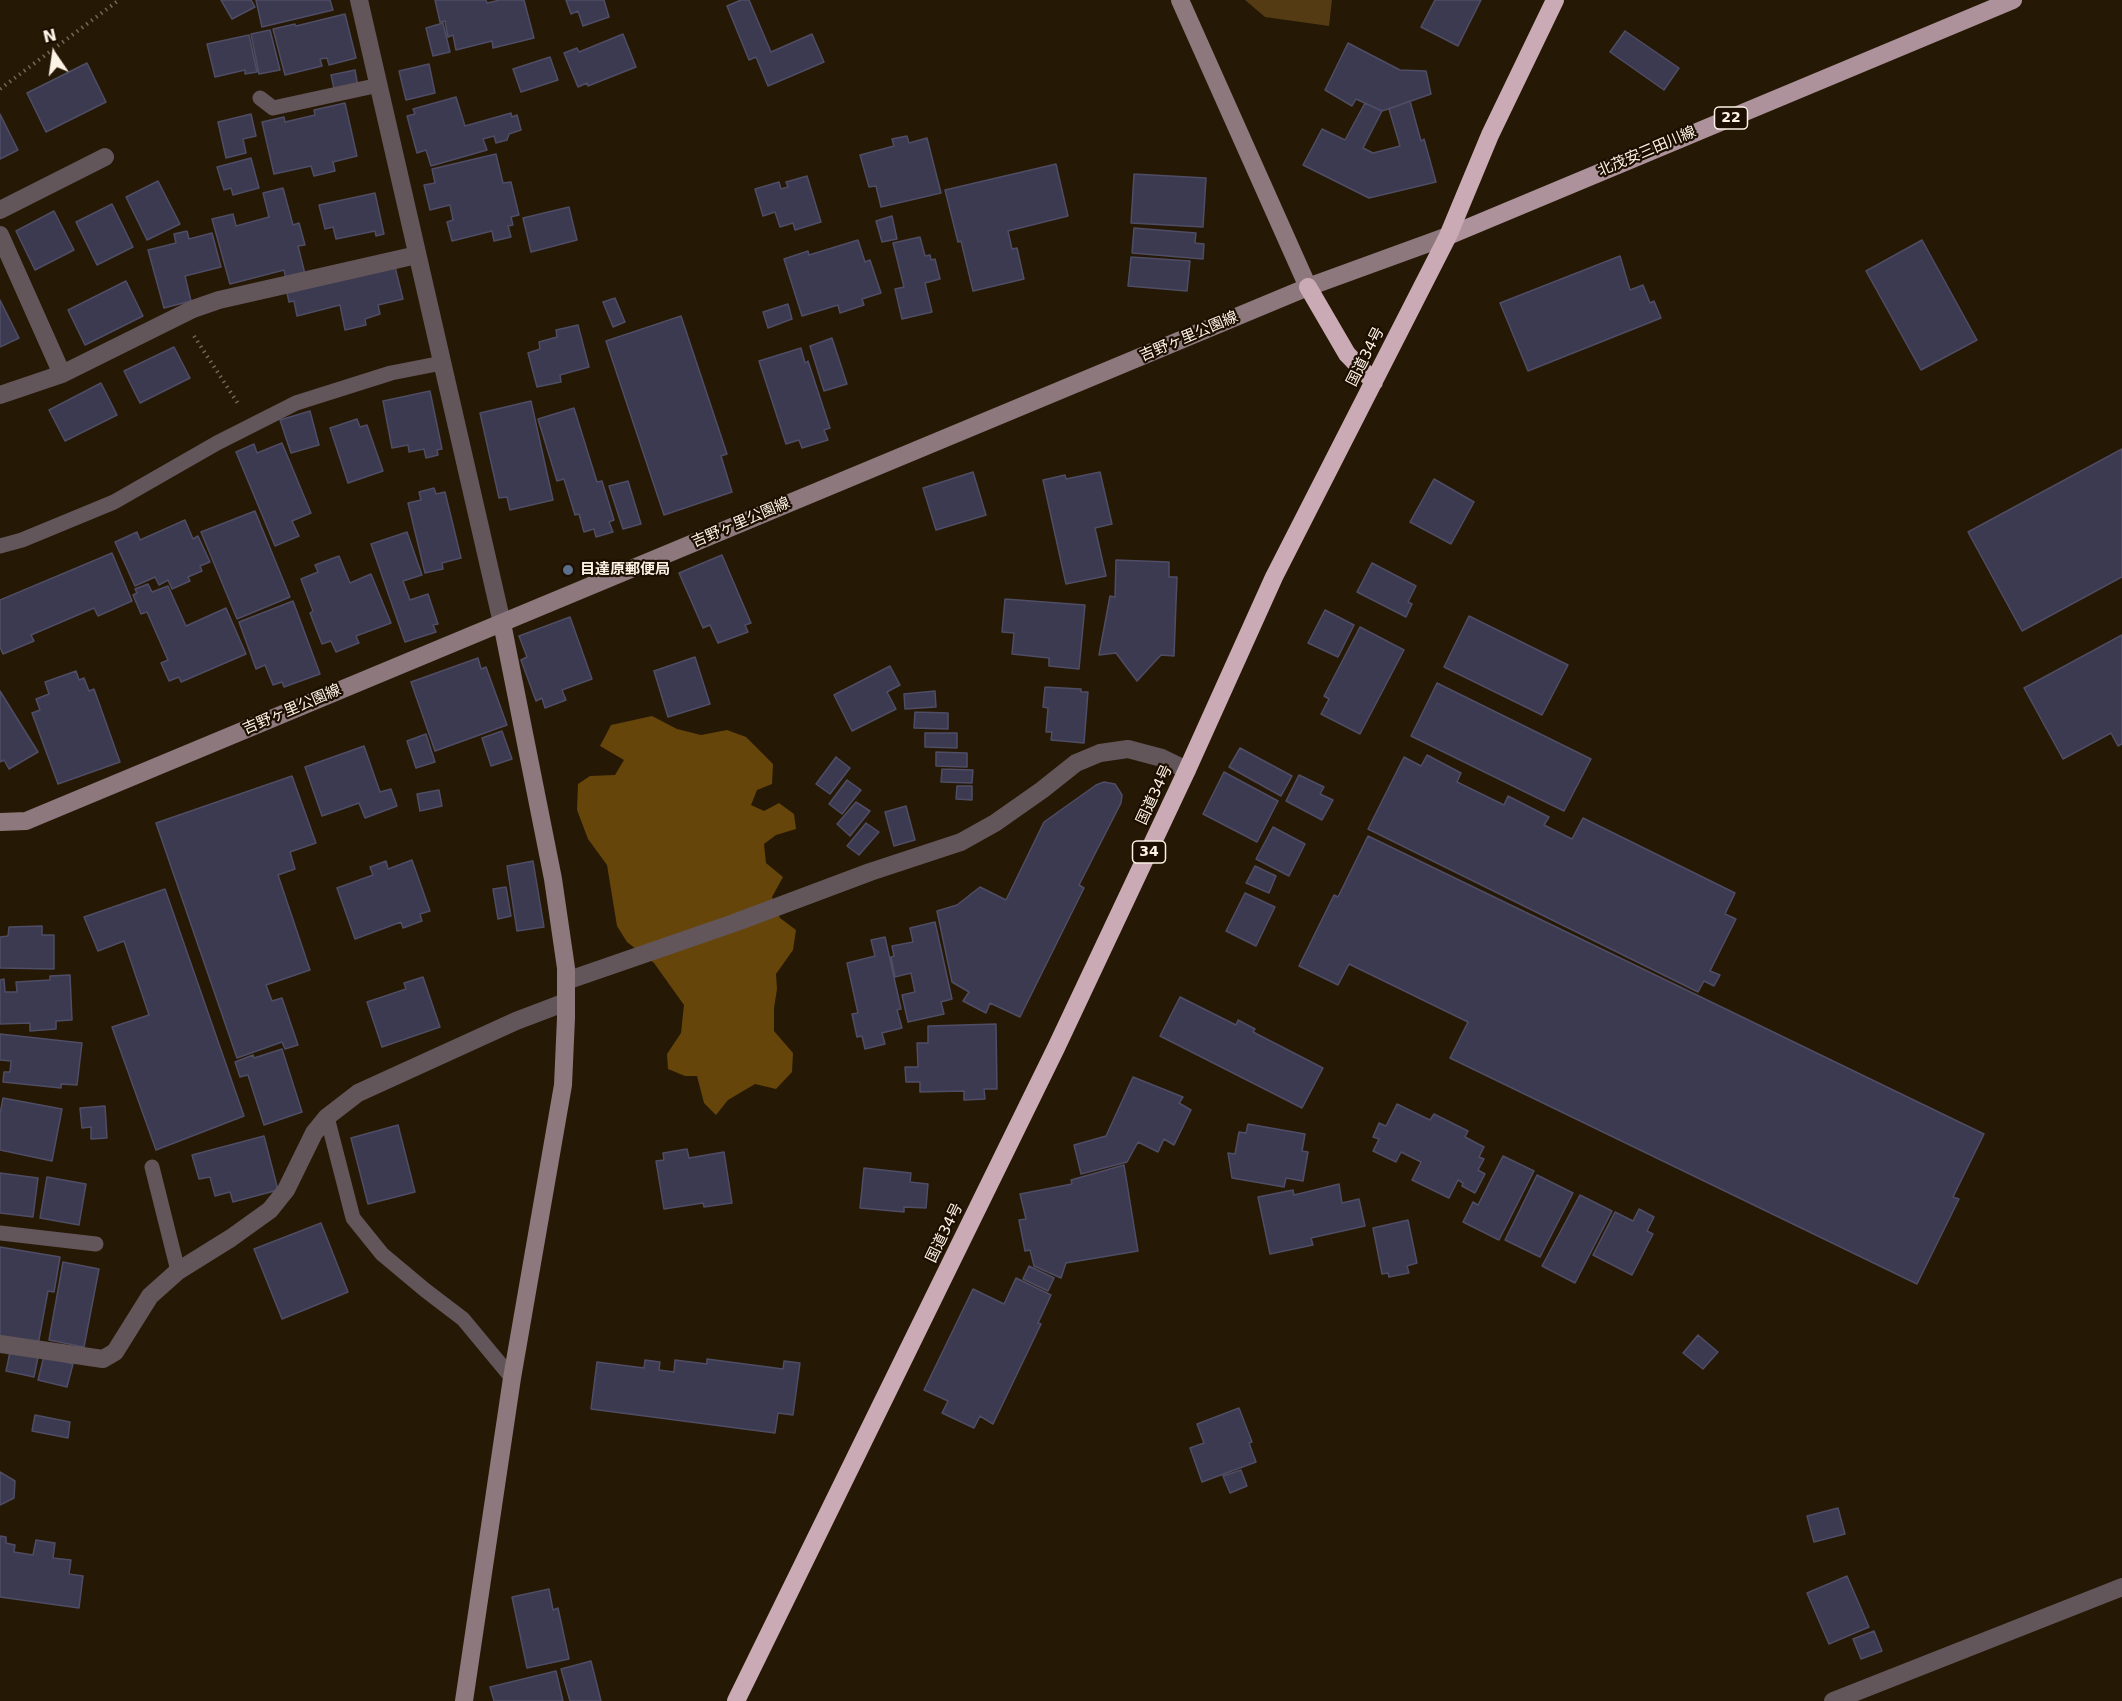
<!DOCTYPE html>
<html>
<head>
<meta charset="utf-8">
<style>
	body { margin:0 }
	#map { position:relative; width:2122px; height:1701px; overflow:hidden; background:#251804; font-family:"DejaVu Sans",sans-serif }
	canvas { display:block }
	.north { position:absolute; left:24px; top:24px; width:60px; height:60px; -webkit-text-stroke:4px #1c0f00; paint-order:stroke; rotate:347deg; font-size:16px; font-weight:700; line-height:24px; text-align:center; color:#fcf2e6 }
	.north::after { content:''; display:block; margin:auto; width:21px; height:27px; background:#fcf2e6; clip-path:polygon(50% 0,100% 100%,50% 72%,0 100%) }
</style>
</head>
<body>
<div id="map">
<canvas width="2122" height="1701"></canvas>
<div class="north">N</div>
</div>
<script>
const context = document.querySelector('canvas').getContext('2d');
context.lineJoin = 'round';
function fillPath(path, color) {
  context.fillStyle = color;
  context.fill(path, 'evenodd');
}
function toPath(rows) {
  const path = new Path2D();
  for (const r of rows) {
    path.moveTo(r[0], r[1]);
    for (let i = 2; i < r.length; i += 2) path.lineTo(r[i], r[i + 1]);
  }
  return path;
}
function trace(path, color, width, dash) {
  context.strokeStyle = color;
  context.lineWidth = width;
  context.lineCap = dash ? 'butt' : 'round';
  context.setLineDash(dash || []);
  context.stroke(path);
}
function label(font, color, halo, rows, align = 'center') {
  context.font = font + ' "DejaVu Sans","Noto Sans JP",sans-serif';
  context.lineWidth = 4.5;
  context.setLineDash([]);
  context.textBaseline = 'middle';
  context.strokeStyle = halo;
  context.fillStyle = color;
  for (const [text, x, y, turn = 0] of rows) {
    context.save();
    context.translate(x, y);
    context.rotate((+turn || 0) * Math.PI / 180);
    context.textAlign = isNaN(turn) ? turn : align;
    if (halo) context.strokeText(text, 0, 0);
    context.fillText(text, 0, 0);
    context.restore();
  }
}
fillPath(toPath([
	[1245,0,1332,0,1329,26,1265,17]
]), '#553b13');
fillPath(toPath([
	[652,716,677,729,701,735,727,730,746,737,773,764,772,784,757,790,751,805,764,811,779,803,794,814,796,829,776,835,764,844,766,863,783,877,772,897,780,918,796,930,793,950,776,974,777,989,774,1008,774,1031,793,1053,792,1072,776,1089,755,1084,728,1100,716,1115,704,1103,697,1076,685,1076,668,1069,667,1054,681,1033,684,1005,654,963,627,942,617,926,607,865,588,839,577,810,578,784,590,776,615,775,624,760,600,746,611,725]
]), '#66450b');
const building = toPath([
	[221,0,251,0,255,7,232,19,221,0],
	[256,0,330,0,333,10,262,27,256,0],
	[435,0,486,0,487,3,500,0,524,0,534,38,493,48,492,41,456,50,453,35,448,37,445,21,440,22,435,0],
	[566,0,604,0,609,17,583,26,578,11,571,14,566,0],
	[741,0,749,0,771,52,812,34,824,62,768,86,756,57,749,60,727,6,741,0],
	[1435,0,1481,0,1458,46,1421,27,1435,0],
	[345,14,356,58,329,65,327,58,320,59,322,66,285,75,273,29,295,24,296,26,345,14],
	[443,23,450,52,433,56,426,28,443,23],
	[270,30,280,70,259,74,251,34,270,30],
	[1625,31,1679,68,1664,90,1610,52,1625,31],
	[623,34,636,67,588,86,587,83,578,87,564,53,577,48,579,52,623,34],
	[249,35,257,72,245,74,245,70,215,77,207,44,249,35],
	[1348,43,1400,70,1426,71,1431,94,1382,111,1356,99,1352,106,1325,90,1348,43],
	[550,57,558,80,521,92,513,69,550,57],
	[87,63,106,102,46,132,27,93,87,63],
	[429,64,435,93,406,100,399,71,429,64],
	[355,70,358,87,335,93,331,75,355,70],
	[456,97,465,126,511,113,512,117,517,115,521,130,509,134,507,140,496,143,494,136,483,139,487,150,431,166,426,150,417,153,407,116,415,114,413,109,456,97],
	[1410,101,1421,141,1424,139,1436,182,1369,198,1303,165,1322,129,1345,140,1365,103,1382,111,1363,148,1373,153,1400,146,1389,109,1410,101],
	[345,103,357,156,333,162,335,171,314,176,311,166,274,174,262,122,284,117,285,122,315,115,314,110,345,103],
	[0,114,18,150,0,159,0,114],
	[251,114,256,136,243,139,246,153,226,158,218,122,251,114],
	[907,136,909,143,927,138,941,193,881,207,876,186,869,187,860,155,894,146,892,139,907,136],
	[496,154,503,183,511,182,519,215,511,217,513,225,508,226,511,237,494,241,492,231,452,241,447,222,453,220,450,205,430,210,424,185,435,183,432,169,496,154],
	[251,158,259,188,233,195,231,188,224,190,217,167,251,158],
	[1056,164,1068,216,1008,231,1012,249,1017,248,1024,279,973,291,961,241,958,242,945,190,1056,164],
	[1134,174,1206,178,1203,227,1131,223,1134,174],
	[807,176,821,222,795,230,793,223,780,227,775,212,763,216,755,189,779,182,781,189,788,187,786,182,807,176],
	[158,181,180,224,147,240,126,197,158,181],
	[283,188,293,225,299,223,305,245,298,246,305,274,286,279,284,270,230,284,212,219,233,214,236,226,269,217,263,193,283,188],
	[375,193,384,234,376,236,375,231,336,239,333,227,325,229,319,205,375,193],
	[112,204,133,247,97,265,76,222,112,204],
	[569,207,577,240,531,252,523,218,569,207],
	[54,211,74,250,35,270,16,231,54,211],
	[892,216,897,239,882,242,876,221,892,216],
	[1134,228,1196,233,1195,243,1204,244,1203,259,1132,253,1134,228],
	[187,231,189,239,212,233,221,267,185,276,191,301,164,308,148,250,176,243,174,234,187,231],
	[920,237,925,256,930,255,931,260,935,259,940,279,925,283,932,312,902,319,895,289,904,287,893,243,920,237],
	[858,240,865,262,870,260,881,293,862,299,864,305,840,313,838,305,802,316,784,259,808,251,809,255,858,240],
	[1922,240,1977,340,1921,370,1866,271,1922,240],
	[1620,256,1630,290,1643,285,1650,303,1654,301,1661,318,1528,371,1500,303,1620,256],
	[1131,257,1190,261,1187,291,1128,286,1131,257],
	[395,267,403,299,378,305,380,314,365,319,366,325,345,330,340,305,297,316,294,301,289,302,287,293,395,267],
	[126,281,143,316,85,345,68,310,126,281],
	[615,298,625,322,613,327,603,302,615,298],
	[0,300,19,338,0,347,0,300],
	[788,304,792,319,768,328,763,312,788,304],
	[681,316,727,454,721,456,732,492,664,515,606,341,681,316],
	[578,325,589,367,560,375,561,382,537,387,528,353,540,349,539,342,557,337,556,330,578,325],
	[832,338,847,384,824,391,810,346,832,338],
	[174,347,190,378,140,403,124,371,174,347],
	[801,348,805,363,808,361,830,428,824,430,828,440,802,448,799,440,786,444,759,361,801,348],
	[101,383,117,415,65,441,49,410,101,383],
	[430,391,442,449,437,450,438,455,426,458,424,449,409,452,408,445,392,448,383,401,430,391],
	[531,401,553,500,510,510,507,497,499,498,480,413,531,401],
	[574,408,597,482,602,481,614,520,609,522,613,532,596,537,594,529,584,532,579,514,575,515,564,479,557,481,538,419,574,408],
	[310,411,319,445,291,453,280,420,310,411],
	[357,419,360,427,367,425,383,471,348,483,330,428,357,419],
	[282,443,311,513,292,521,299,536,275,546,236,452,254,444,257,453,282,443],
	[2122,449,2122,577,2022,631,1968,532,2122,449],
	[973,472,986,515,936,530,923,488,973,472],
	[1100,472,1112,524,1095,528,1106,576,1066,584,1043,480,1065,475,1066,479,1100,472],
	[1434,479,1474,502,1451,544,1410,522,1434,479],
	[628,481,641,524,623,529,609,486,628,481],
	[434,488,436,494,445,492,461,558,442,563,443,569,425,573,408,503,421,500,419,492,434,488],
	[255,511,290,597,237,619,201,532,255,511],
	[185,520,193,539,198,536,210,562,200,566,202,571,188,577,190,581,172,589,168,580,159,585,155,577,135,586,115,542,137,532,140,540,185,520],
	[407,532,422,575,403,581,410,600,428,594,438,624,433,625,436,632,405,642,371,544,407,532],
	[112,553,132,601,98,616,94,608,31,635,34,641,3,654,0,647,0,600,112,553],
	[722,555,751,623,745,625,748,632,718,643,710,625,703,628,679,573,722,555],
	[339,556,350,583,371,574,391,623,356,636,359,643,336,652,331,641,322,644,310,613,313,611,301,579,318,572,315,565,339,556],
	[1116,560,1169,562,1169,577,1177,577,1174,656,1161,655,1137,681,1116,653,1099,655,1110,596,1115,597,1116,560],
	[1372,563,1416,586,1408,602,1412,604,1406,617,1357,592,1372,563],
	[148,584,152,592,168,586,186,626,226,608,246,654,181,682,179,677,169,681,161,663,168,660,147,612,141,614,133,595,137,593,135,589,148,584],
	[1005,599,1085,605,1079,669,1049,666,1049,658,1012,654,1014,633,1002,632,1005,599],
	[293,601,320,674,284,687,282,682,273,685,265,665,256,669,239,622,293,601],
	[1325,610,1354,625,1338,657,1308,643,1325,610],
	[1469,616,1568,665,1542,715,1444,667,1469,616],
	[570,617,592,679,562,690,566,700,545,708,542,698,536,701,521,660,527,657,519,636,570,617],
	[1360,627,1404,650,1360,734,1321,714,1329,699,1324,696,1360,627],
	[2122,635,2122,744,2118,746,2111,733,2063,759,2024,688,2122,635],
	[695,657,710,704,668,717,654,671,695,657],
	[478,658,481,669,486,667,507,725,435,751,411,682,478,658],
	[890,666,900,685,887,692,896,709,852,731,834,695,890,666],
	[76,671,79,680,84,678,89,691,94,689,120,762,58,784,32,713,40,710,36,699,49,694,45,682,76,671],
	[1437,683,1591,759,1564,811,1411,736,1437,683],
	[1045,687,1081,689,1081,692,1088,692,1084,743,1051,740,1052,732,1046,732,1048,708,1043,707,1045,687],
	[0,691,38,752,9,769,4,760,0,762,0,691],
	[935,691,936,707,905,709,904,694,935,691],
	[915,712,948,713,948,729,914,728,915,712],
	[502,731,512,759,491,766,482,738,502,731],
	[925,733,957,733,957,748,925,747,925,733],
	[426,734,435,762,416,768,407,741,426,734],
	[364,746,380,792,391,789,397,806,365,818,359,803,322,816,305,767,364,746],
	[1240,748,1292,776,1281,796,1229,767,1240,748],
	[936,752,967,753,967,767,936,766,936,752],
	[1427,755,1461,773,1457,782,1504,805,1508,796,1549,817,1544,825,1572,839,1583,818,1735,893,1725,914,1736,919,1710,971,1720,975,1714,986,1704,981,1698,992,1368,829,1404,757,1421,766,1427,755],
	[836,757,850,768,830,794,816,784,836,757],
	[942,769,973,770,972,783,941,782,942,769],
	[1224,772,1278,801,1257,842,1203,814,1224,772],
	[1299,775,1324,787,1320,794,1333,800,1322,820,1286,801,1299,775],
	[292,776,316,843,290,852,295,869,278,875,310,970,266,985,272,1001,282,998,298,1045,285,1049,282,1042,237,1058,156,823,292,776],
	[847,780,861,790,842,814,829,804,847,780],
	[1104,782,1115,784,1122,795,1121,803,1079,885,1084,888,1020,1017,990,1003,986,1013,963,1001,969,992,952,982,937,911,957,905,980,887,1006,900,1044,822,1096,785,1104,782],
	[957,786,972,786,972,800,956,799,957,786],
	[439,790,442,806,420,811,417,794,439,790],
	[856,802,870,811,850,836,837,824,856,802],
	[906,806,915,840,894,846,885,812,906,806],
	[866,823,879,832,859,855,847,846,866,823],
	[1273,827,1305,844,1289,876,1256,859,1273,827],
	[1368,836,1984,1134,1953,1197,1959,1199,1917,1284,1450,1058,1468,1022,1349,964,1338,985,1299,966,1334,895,1338,897,1368,836],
	[412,860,430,911,420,914,422,921,403,928,401,922,355,939,337,888,373,875,370,867,386,861,388,869,412,860],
	[533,861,544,927,517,931,507,866,533,861],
	[1255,866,1276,876,1269,893,1246,883,1255,866],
	[506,887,511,916,498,919,493,889,506,887],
	[165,889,244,1116,156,1150,112,1027,149,1015,124,941,98,951,84,917,165,889],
	[1245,893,1275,907,1256,946,1226,931,1245,893],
	[935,922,952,999,941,1002,944,1014,908,1022,902,995,915,992,911,973,895,977,891,957,894,956,892,946,913,942,910,928,935,922],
	[42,926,42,935,54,935,54,969,0,968,0,937,8,936,9,927,42,926],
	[885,937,901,1009,897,1010,902,1028,882,1033,885,1044,865,1049,862,1036,857,1037,852,1014,858,1013,847,963,875,956,871,940,885,937],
	[70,975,72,1020,56,1021,56,1029,30,1031,30,1023,0,1024,0,980,4,979,5,992,17,992,16,982,50,980,50,976,70,975],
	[423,977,440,1027,382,1047,367,1002,406,989,404,983,423,977],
	[1180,997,1236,1025,1238,1020,1255,1029,1253,1032,1323,1068,1302,1108,1160,1036,1180,997],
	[996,1024,997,1089,984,1089,985,1099,964,1100,964,1091,920,1092,920,1082,906,1082,905,1067,918,1067,917,1043,928,1043,928,1026,996,1024],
	[0,1034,82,1043,77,1085,61,1084,61,1088,3,1082,4,1072,10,1072,11,1061,0,1060,0,1034],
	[282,1049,302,1112,264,1125,248,1075,240,1077,235,1062,253,1055,254,1058,282,1049],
	[1133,1077,1183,1097,1179,1103,1191,1110,1174,1145,1164,1139,1158,1152,1138,1142,1127,1162,1081,1174,1074,1145,1106,1136,1133,1077],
	[3,1098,62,1109,52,1161,0,1150,0,1114,3,1098],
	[1397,1104,1430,1120,1434,1114,1468,1131,1465,1137,1484,1147,1479,1157,1484,1159,1478,1170,1485,1174,1475,1193,1462,1186,1463,1183,1458,1180,1449,1198,1412,1180,1421,1162,1401,1152,1396,1162,1373,1151,1379,1139,1373,1137,1379,1123,1386,1126,1397,1104],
	[105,1106,107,1138,91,1139,91,1127,82,1128,80,1108,105,1106],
	[1248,1124,1305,1134,1302,1151,1308,1152,1303,1181,1286,1178,1284,1187,1232,1178,1228,1153,1235,1154,1239,1132,1246,1133,1248,1124],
	[398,1125,415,1192,368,1204,351,1138,398,1125],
	[264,1136,278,1190,233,1202,230,1192,215,1196,210,1177,199,1179,192,1155,264,1136],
	[687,1149,689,1158,724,1152,732,1203,704,1207,703,1203,664,1209,656,1161,664,1160,663,1153,687,1149],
	[1503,1156,1534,1171,1499,1240,1463,1222,1473,1202,1478,1205,1503,1156],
	[1124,1165,1138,1251,1066,1263,1061,1278,1034,1266,1030,1250,1025,1251,1019,1220,1026,1219,1020,1194,1072,1184,1071,1180,1124,1165],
	[864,1168,911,1173,910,1182,928,1184,926,1208,904,1207,904,1212,860,1208,864,1168],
	[0,1173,38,1178,33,1217,0,1213,0,1173],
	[1537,1175,1573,1193,1540,1257,1505,1240,1537,1175],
	[47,1177,86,1184,79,1225,40,1218,47,1177],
	[1339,1184,1342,1203,1359,1199,1365,1226,1311,1238,1313,1245,1270,1254,1258,1197,1293,1190,1294,1195,1339,1184],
	[1580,1195,1612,1211,1575,1283,1542,1266,1580,1195],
	[1639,1209,1654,1217,1647,1231,1653,1234,1632,1275,1593,1255,1615,1212,1633,1221,1639,1209],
	[1408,1220,1417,1263,1407,1266,1409,1273,1389,1277,1388,1273,1382,1274,1373,1228,1408,1220],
	[321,1223,348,1292,282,1319,254,1249,321,1223],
	[0,1247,60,1257,54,1292,48,1291,38,1345,0,1338,0,1247],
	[63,1262,99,1269,84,1347,49,1340,63,1262],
	[1029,1266,1054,1278,1048,1291,1023,1279,1029,1266],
	[1016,1278,1051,1295,1038,1323,1041,1324,993,1424,980,1416,974,1428,942,1413,948,1401,924,1390,973,1289,1004,1304,1016,1278],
	[1698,1335,1718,1352,1703,1369,1683,1353,1698,1335],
	[10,1352,38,1357,34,1377,6,1371,10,1352],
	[44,1356,73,1364,67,1387,38,1380,44,1356],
	[707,1359,783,1369,784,1361,800,1363,793,1415,778,1413,775,1433,591,1409,597,1362,644,1368,645,1360,660,1362,659,1370,674,1372,675,1360,707,1364,707,1359],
	[1239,1408,1252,1442,1249,1443,1256,1462,1202,1482,1190,1448,1204,1443,1197,1424,1239,1408],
	[35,1415,70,1422,68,1438,32,1431,35,1415],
	[1241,1470,1247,1486,1230,1493,1223,1476,1241,1470],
	[0,1472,15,1481,14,1498,0,1505,0,1472],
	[1838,1508,1845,1534,1814,1542,1807,1516,1838,1508],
	[0,1536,6,1537,6,1543,15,1545,14,1552,33,1555,36,1540,55,1543,53,1558,71,1560,69,1574,83,1576,79,1608,0,1597,0,1536],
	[1847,1576,1869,1627,1829,1644,1807,1593,1847,1576],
	[549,1589,553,1610,558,1608,569,1659,527,1668,512,1597,549,1589],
	[1874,1631,1882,1651,1861,1659,1853,1639,1874,1631],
	[591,1661,601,1701,570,1701,561,1669,591,1661],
	[556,1671,563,1701,494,1701,490,1687,556,1671]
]);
fillPath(building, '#3c3a51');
trace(building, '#4f4d65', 1.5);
trace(toPath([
	[0,89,119,0],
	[194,336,239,405]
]), '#746857', 4, [1.5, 4.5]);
trace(toPath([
	[260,98,273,108,379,85],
	[0,546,22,540,114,502,217,443,296,403,391,373,442,363],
	[327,1117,353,1218,382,1254,425,1290,463,1319,512,1378],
	[152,1167,178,1271],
	[0,1233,96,1244]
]), '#63565a', 15);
trace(toPath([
	[359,0,502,623],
	[0,210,105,157],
	[0,235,62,374],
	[0,395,62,374,193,309,219,300,417,255],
	[566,981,734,923,870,872,961,842,995,823,1042,790,1076,763,1100,753,1128,749,1162,758,1187,770],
	[0,1344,103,1359,115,1352,150,1296,178,1271,231,1238,270,1210,286,1190,314,1133,327,1117,358,1093,516,1021,566,1002],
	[1833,1701,2122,1587]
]), '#63565a', 18);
trace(toPath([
	[1180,0,1308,287],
	[0,822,26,821,1308,287,1448,236],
	[464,1701,512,1378,563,1085,566,1018,566,968,553,879,502,623]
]), '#8d787e', 18);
trace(toPath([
	[1448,236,2013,0]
]), '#ad929b', 18);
trace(toPath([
	[1308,287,1347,354,1374,382],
	[736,1701,1056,1048,1187,770,1274,577,1448,236,1490,135,1555,0]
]), '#caaab4', 18);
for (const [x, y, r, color] of [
	[568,570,6,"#5c6f8a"]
]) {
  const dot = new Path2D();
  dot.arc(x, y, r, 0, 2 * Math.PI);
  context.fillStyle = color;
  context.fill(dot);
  trace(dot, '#1c0f00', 2);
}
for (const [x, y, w] of [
	[1731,118,33],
	[1149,852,33]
]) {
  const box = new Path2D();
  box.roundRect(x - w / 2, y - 11, w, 22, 4.5);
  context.fillStyle = '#1c0f00';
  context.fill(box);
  trace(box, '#fcf2e6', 1.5);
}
label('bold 14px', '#fcf2e6', null, [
	["22",1731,118],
	["34",1149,852]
]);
label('15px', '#fcf2e6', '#1c0f00', [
	["北茂安三田川線",1647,152,-23],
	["吉野ヶ里公園線",1189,337,-23],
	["国道34号",1366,357,-63],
	["吉野ヶ里公園線",741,523,-23],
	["吉野ヶ里公園線",292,710,-23],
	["国道34号",1155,795,-65],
	["国道34号",945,1233,-64]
]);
label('bold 15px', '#fcf2e6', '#1c0f00', [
	["目達原郵便局",580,570]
], 'left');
</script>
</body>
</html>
